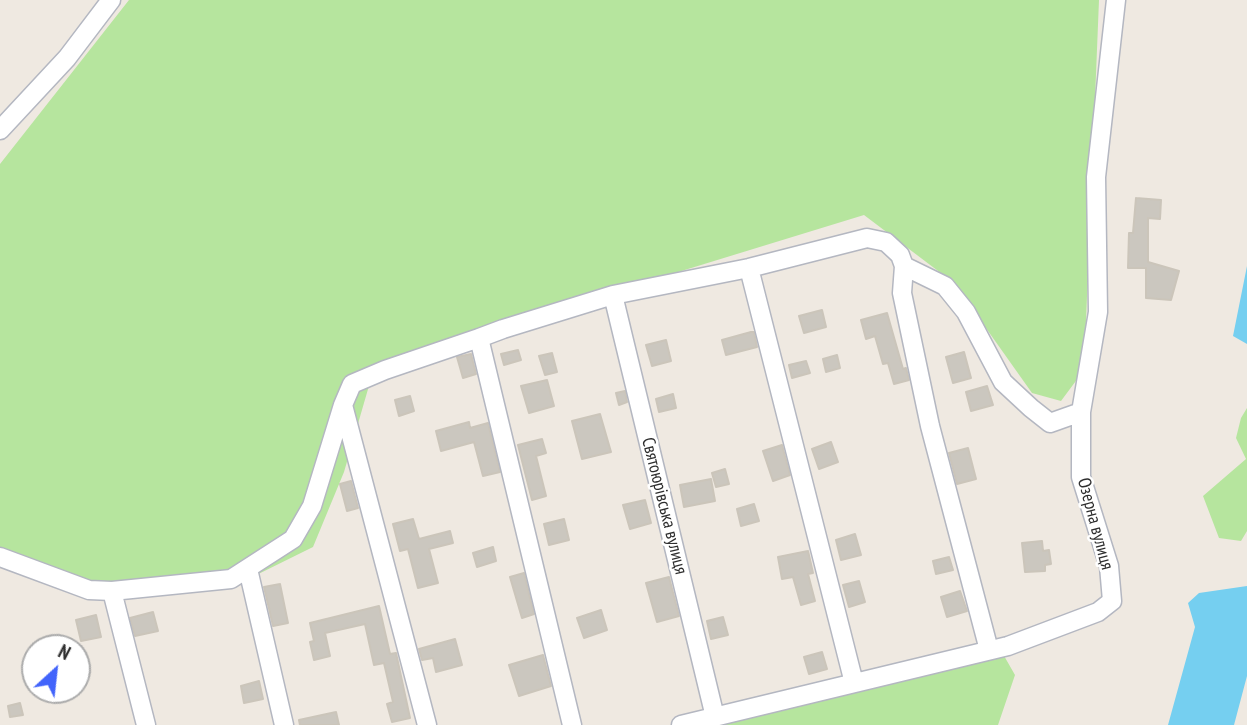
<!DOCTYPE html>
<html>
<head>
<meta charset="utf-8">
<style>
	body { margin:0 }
	#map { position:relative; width:1247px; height:725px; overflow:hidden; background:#efe9e1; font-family:"PT Sans Narrow",sans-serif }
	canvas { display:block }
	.north { position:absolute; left:21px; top:634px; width:70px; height:70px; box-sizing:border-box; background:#fff; border:2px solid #ababab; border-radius:50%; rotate:27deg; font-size:19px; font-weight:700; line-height:28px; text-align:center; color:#2e2e2e }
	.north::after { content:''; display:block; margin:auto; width:24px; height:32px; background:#4264fb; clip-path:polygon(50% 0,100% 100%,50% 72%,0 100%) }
</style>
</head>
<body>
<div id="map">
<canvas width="1247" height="725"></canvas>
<div class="north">N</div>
</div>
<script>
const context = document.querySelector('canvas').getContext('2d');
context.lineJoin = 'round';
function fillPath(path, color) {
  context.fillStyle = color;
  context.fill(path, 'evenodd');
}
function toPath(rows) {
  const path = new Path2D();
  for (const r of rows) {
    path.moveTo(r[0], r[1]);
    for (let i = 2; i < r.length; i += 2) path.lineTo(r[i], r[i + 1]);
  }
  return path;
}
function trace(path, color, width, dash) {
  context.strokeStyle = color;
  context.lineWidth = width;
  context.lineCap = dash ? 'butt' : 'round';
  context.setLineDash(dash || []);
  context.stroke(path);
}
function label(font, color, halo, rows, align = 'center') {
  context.font = font + ' "PT Sans Narrow",sans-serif';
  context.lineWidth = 5;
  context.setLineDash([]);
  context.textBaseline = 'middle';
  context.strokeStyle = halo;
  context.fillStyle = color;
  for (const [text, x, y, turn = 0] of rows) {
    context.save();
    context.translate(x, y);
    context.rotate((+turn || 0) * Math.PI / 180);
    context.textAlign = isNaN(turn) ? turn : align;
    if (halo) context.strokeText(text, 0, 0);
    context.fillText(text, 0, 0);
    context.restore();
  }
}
fillPath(toPath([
	[129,0,1099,0,1084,370,1061,401,1032,393,954,283,864,215,375,365,344,472,313,547,228,589,84,598,0,563,0,164],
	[1247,408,1247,531,1241,541,1219,538,1203,496,1246,459,1236,438,1241,418],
	[1003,654,1015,675,998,725,710,725]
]), '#b6e59e');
fillPath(toPath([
	[1247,266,1247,344,1233,336],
	[1247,586,1247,676,1234,725,1168,725,1195,627,1188,603,1199,593]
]), '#75cff0');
const building = toPath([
	[1136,198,1161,200,1160,219,1148,218,1148,262,1179,271,1171,300,1146,298,1146,268,1128,268,1129,233,1133,233,1136,198],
	[822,310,826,327,804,333,799,316,822,310],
	[887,313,903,369,906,368,909,380,894,384,888,363,883,364,875,336,866,339,861,320,887,313],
	[751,332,754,332,757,347,726,355,722,340,751,332],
	[666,340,671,361,652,366,646,345,666,340],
	[518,350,521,360,504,365,501,354,518,350],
	[964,352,971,378,953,383,946,357,964,352],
	[552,353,557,372,545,375,539,356,552,353],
	[471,354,476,374,463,378,457,357,471,354],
	[837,355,840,368,826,372,823,359,837,355],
	[806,361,810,373,792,378,789,365,806,361],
	[547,380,554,406,529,413,521,386,547,380],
	[987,386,993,405,971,411,966,392,987,386],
	[625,391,627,402,619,405,616,393,625,391],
	[673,394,676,408,659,412,656,399,673,394],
	[410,396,414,411,399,416,395,400,410,396],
	[600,414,611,452,582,459,572,421,600,414],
	[469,422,470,428,488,423,500,472,483,476,474,442,441,451,436,431,469,422],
	[542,439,546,453,536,456,546,496,532,500,518,445,542,439],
	[831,442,838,462,819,469,812,449,831,442],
	[782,445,790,475,773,481,763,451,782,445],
	[968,448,976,479,957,484,949,453,968,448],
	[725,469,729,484,716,487,712,473,725,469],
	[711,479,715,501,684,507,680,485,711,479],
	[351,481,358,508,347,511,340,484,351,481],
	[645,500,651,523,630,529,623,505,645,500],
	[754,504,759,521,741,526,737,509,754,504],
	[413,519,419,539,450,531,453,543,429,549,438,583,418,588,408,549,400,551,393,524,413,519],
	[564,519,569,540,549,545,544,524,564,519],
	[855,534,861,555,841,560,836,540,855,534],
	[1042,541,1043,551,1049,550,1051,564,1045,565,1045,571,1025,572,1022,543,1042,541],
	[493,547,496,561,477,567,473,553,493,547],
	[808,551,813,573,808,574,815,601,801,605,793,577,782,579,778,557,808,551],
	[949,557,953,570,936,574,933,561,949,557],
	[524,573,534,614,522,618,510,577,524,573],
	[669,577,679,616,657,622,646,583,669,577],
	[859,581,865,602,849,607,843,585,859,581],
	[280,584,288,623,273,626,264,587,280,584],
	[960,591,967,611,947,617,941,597,960,591],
	[379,606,390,654,396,653,410,718,392,722,387,704,393,702,384,663,374,665,365,624,325,633,330,656,314,660,310,642,314,641,310,623,379,606],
	[601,610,607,630,584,638,577,618,601,610],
	[153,612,158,631,135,636,130,618,153,612],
	[96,615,101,637,81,641,76,620,96,615],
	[723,617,728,635,711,639,707,621,723,617],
	[455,639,462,665,436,672,433,658,422,660,419,649,455,639],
	[822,652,827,669,809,674,804,657,822,652],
	[543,655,551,686,519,696,509,665,543,655],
	[259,681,263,699,244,703,241,686,259,681],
	[20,703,23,715,10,717,8,706,20,703],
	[336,712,339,725,300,725,299,720,336,712]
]);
fillPath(building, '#cbc7bf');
trace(building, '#cbc5ba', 2);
const street = toPath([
	[0,130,67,58,111,0],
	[904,266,902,293,930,426,989,650],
	[749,268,854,683],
	[613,295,715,717],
	[0,557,89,590,112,591,231,579,293,539,312,506,343,405],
	[248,569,284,725],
	[112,591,146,725],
	[427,725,343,405,352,384,385,370,479,338],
	[572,725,479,338,503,329,613,295,749,268,867,238,886,242,900,255,904,266,945,286,966,312,1003,382,1031,408,1050,423,1081,412],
	[681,725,1008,646,1098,612,1112,601,1109,566,1081,477,1081,412,1098,312,1096,177,1116,0]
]);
trace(street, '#b4b7c1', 21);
trace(street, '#fff', 18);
label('18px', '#2e2e2e', '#fff', [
	["Святоюрівська вулиця",664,506,76],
	["Озерна вулиця",1095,524,75]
]);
</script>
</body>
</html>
